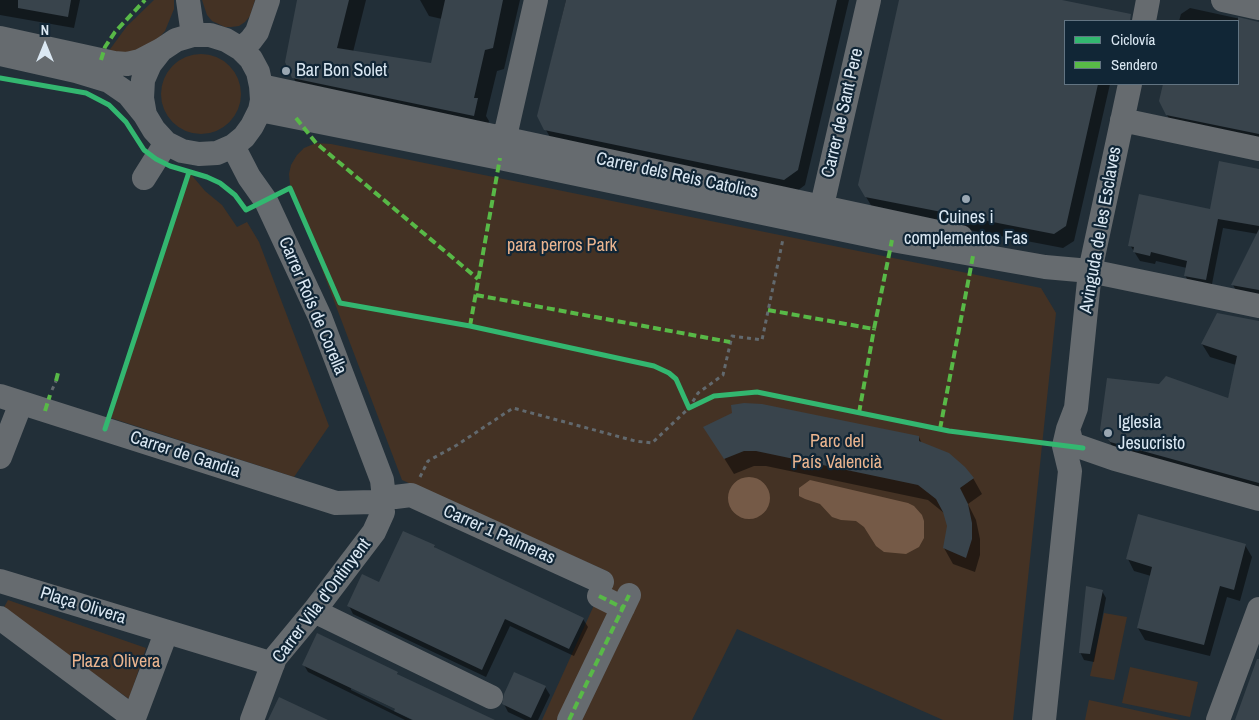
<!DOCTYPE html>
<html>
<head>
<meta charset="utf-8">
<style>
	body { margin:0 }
	#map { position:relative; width:1259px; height:720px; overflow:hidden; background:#222f38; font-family:"Archivo Narrow",sans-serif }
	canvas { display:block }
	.legend { position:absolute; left:1064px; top:20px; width:175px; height:65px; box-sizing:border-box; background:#112636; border:1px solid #627482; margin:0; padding:6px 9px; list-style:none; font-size:15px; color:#dbe8f3 }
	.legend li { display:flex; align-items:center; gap:10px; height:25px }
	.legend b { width:25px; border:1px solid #627482 }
	.north { position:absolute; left:20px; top:20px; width:50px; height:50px; -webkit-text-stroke:4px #112636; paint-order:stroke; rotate:0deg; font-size:14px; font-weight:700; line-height:20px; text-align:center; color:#dbe8f3 }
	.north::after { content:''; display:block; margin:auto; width:18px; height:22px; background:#dbe8f3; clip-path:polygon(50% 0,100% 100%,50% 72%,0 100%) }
</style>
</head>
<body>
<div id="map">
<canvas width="1259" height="720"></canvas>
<ul class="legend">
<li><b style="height:6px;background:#33b770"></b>Ciclovía</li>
<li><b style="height:6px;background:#58b947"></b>Sendero</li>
</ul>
<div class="north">N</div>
</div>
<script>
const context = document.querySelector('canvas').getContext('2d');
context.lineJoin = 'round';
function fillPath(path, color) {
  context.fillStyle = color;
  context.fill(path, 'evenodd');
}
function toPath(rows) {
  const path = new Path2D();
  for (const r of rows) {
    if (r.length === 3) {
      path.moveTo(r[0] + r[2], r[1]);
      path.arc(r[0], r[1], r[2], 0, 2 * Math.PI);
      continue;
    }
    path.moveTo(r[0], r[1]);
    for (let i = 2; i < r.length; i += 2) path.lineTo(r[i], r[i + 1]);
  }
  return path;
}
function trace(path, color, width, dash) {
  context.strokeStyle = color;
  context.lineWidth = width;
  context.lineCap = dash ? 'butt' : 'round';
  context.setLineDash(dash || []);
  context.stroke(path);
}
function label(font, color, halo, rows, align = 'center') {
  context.font = font + ' "Archivo Narrow",sans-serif';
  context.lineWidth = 4.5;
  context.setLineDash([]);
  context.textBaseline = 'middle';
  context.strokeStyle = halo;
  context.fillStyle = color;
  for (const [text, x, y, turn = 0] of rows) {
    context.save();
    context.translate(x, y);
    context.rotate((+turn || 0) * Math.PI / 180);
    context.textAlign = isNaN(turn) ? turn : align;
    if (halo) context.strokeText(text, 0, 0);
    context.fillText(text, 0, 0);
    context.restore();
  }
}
fillPath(toPath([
	[154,0,174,0,174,9,165,31,156,41,132,57,108,52,127,26],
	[202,0,255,0,250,16,245,22,239,26,231,27,225,27,212,21,207,15],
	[201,94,40],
	[316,143,331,144,1041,288,1056,313,1013,720,943,720,737,629,692,720,542,720,609,572,402,480,290,185,289,174,291,165,297,155,304,148],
	[189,172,205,191,222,205,237,227,247,222,259,242,329,426,294,477,111,418],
	[8,600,146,648,129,699,3,609],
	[1104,613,1127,617,1114,680,1090,676],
	[1130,667,1198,682,1190,717,1122,703],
	[1089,700,1180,720,1085,720]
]), '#443224');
fillPath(toPath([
	[749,498,21],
	[810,480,908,503,914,506,922,515,924,521,924,538,919,547,906,554,884,552,876,546,864,527,856,521,841,520,832,517,820,504,805,499,799,496,799,488]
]), '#755a47');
fillPath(toPath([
	[0,0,80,0,74,28,0,15],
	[298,0,366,0,353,52,432,64,442,19,429,16,420,0,520,0,504,69,497,71,486,116,489,121,485,137,306,99,293,77],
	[566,0,849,0,805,185,793,194,554,144,538,116],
	[900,0,1057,0,1112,18,1114,21,1065,21,1065,84,1110,84,1074,241,1063,248,875,212,859,185],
	[1190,8,1259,23,1259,145,1174,128,1167,115,1160,101,1164,84,1238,84,1238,21,1179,21,1181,14],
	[1259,170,1259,298,1238,294,1233,285,1258,234,1223,228,1211,289,1190,285,1185,275,1187,268,1156,261,1155,264,1140,261,1130,245,1211,211],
	[1259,323,1259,493,1118,455,1102,430,1228,399,1236,365,1210,357,1202,344],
	[919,437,922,444,973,478,982,494,968,504,976,520,980,539,980,555,975,572,953,564,944,548,948,526,944,513,928,500,766,466,754,466,734,474,714,442],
	[1245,545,1252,557,1240,601,1227,597,1210,656,1145,640,1138,628,1151,576,1134,571,1128,559],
	[434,546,436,549,583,619,588,627,574,656,510,626,486,677,353,614,349,606],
	[1102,591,1106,598,1094,662,1084,660,1080,652],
	[304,665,397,673,398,676,485,720,418,720,351,688,351,690,412,720,405,720,308,672],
	[545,687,550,695,538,720,525,720,508,712,504,704]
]), '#0007');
fillPath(toPath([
	[18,0,71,0,68,17,18,8],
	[297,0,349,0,337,48,431,63,445,0,503,0,493,48,485,50,474,98,478,98,474,116,292,78,285,62],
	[566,0,837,0,798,170,784,180,544,130,537,116],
	[899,0,1062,0,1131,14,1130,21,1065,21,1065,84,1098,84,1066,226,1054,234,865,197,858,185],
	[1238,17,1259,22,1259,134,1166,115,1159,101,1163,84,1238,84],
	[1219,161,1259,169,1259,226,1218,219,1206,280,1184,276,1187,261,1151,252,1150,256,1133,252,1134,247,1128,246,1139,194,1210,209],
	[1259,229,1259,290,1231,285],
	[1217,313,1259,321,1259,483,1110,442,1100,430,1107,378,1159,384,1166,376,1228,398,1237,356,1201,344],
	[744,403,762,404,919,436,919,441,949,453,965,467,974,478,960,488,968,504,972,523,972,539,966,558,943,548,947,526,943,512,936,499,918,485,756,451,744,451,724,459,703,427,732,413,731,405],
	[1138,514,1246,544,1234,590,1220,586,1204,645,1137,628,1152,567,1126,559],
	[403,531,435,545,434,547,584,618,569,649,505,619,482,670,347,606,362,574,379,582],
	[1086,586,1103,590,1090,654,1079,653],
	[317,633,398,672,397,674,495,720,413,720,394,711,395,709,302,665],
	[1257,659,1259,659,1259,720,1235,720],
	[514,672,546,686,531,718,502,704,504,694],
	[279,697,328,720,268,720]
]), '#39444c');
trace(toPath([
	[52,390,56,381],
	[420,477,428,461,457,445,513,408,635,441,652,443,689,408,698,393,723,375,732,336,762,340,783,239]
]), '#62696e', 3, [4, 4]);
trace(toPath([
	[188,0,193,35],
	[1223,0,1259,8],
	[1144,21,1148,0],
	[0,38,114,63,127,64,140,61,161,50,176,40,193,35,210,35,226,40,241,49,251,59,258,72,261,86,262,100,260,110,252,126,244,137,233,146,217,153,199,154,182,151,166,143,154,130,145,115,128,94,109,81,76,71,0,54],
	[241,49,251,40,257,32,268,0],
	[261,86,961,237],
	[260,110,500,158,892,240,1045,267,1090,271,1259,306],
	[145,115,142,98,143,80,150,64,161,50],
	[1122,120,1259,149],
	[233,146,249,177,266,201,320,317,382,480,383,489],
	[501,154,536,0],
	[144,178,166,143],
	[818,223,869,0],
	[0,396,336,503,373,502],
	[1068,429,1072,444,1115,459,1259,499],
	[0,457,21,403],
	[395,497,411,495,602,582],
	[0,581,273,664],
	[599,596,623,608],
	[314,611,491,697],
	[0,618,134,718,166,633],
	[252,720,275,658,314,611,374,532,383,512],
	[569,720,629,595],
	[1044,720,1070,471,1064,446,1068,429,1076,408,1090,271,1130,84],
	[1218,720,1259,609]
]), '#666b6f', 24);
trace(toPath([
	[101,60,105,47,115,32,145,0],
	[296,118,316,143,478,279],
	[476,295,730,342],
	[768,310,874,329,892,240],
	[470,326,500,158],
	[56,381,58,373],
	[45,411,50,395],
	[859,413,874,329],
	[940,429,973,256],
	[599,596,623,608],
	[569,720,629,595]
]), '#58b947', 4, [8, 4]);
trace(toPath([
	[0,78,86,93,109,105,126,122,144,150,156,159,170,166,207,177,220,183,235,195,246,210,290,188,340,303,470,326,654,366,669,373,676,379,689,408,714,396,757,392,949,431,1083,448],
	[105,429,189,172]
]), '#33b770', 5);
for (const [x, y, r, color] of [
	[286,71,5,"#9aa7b2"],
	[966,199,5,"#9aa7b2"],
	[1108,433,5,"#9aa7b2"]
]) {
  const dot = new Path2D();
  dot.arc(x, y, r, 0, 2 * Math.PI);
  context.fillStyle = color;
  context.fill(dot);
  trace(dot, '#112636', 2);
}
label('18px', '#dbe8f3', '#112636', [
	["Bar Bon Solet",296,71],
	["Cuines i",966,218,"center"],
	["complementos Fas",966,239,"center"],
	["Iglesia",1118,423],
	["Jesucristo",1118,444]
], 'left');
label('18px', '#dbe8f3', '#112636', [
	["Carrer de Sant Pere",843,113,-77],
	["Carrer dels Reis Catolics",677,176,12],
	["Avinguda de les Esclaves",1101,230,-80],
	["Carrer Roís de Corella",312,306,67],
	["Carrer de Gandia",185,455,18],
	["Carrer 1 Palmeras",499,535,24],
	["Carrer Vila d'Ontinyent",322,601,-53],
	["Plaça Olivera",83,606,17]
]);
label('18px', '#ebb58f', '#112636', [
	["para perros Park",562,246],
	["Parc del",837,442],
	["País Valencià",837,463],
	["Plaza Olivera",116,662]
]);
</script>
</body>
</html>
